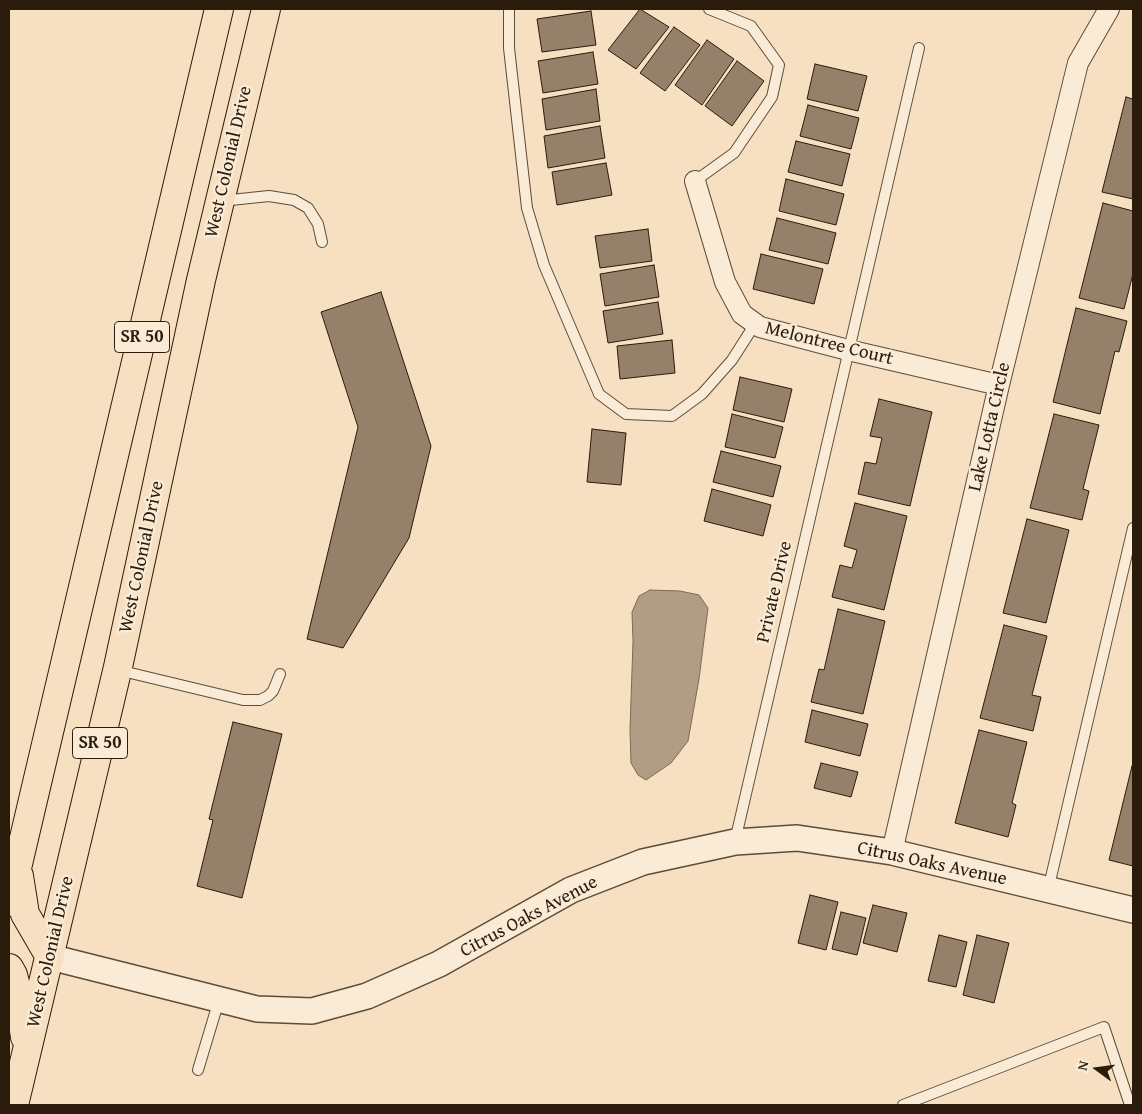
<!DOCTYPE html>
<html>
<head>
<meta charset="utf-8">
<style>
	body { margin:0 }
	#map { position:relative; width:1142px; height:1114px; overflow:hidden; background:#f7e0c1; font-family:"Gentium Book Plus",serif }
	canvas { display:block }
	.frame { position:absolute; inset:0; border:10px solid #2a1b0b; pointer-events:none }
	.north { position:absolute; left:1072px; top:1044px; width:50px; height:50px; -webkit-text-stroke:4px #faebd7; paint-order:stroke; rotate:284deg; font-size:14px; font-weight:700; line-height:20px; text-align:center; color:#2a1b0b }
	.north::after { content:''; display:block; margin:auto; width:18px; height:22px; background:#2a1b0b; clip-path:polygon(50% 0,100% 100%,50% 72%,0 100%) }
</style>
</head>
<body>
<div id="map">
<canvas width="1142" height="1114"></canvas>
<div class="frame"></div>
<div class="north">N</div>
</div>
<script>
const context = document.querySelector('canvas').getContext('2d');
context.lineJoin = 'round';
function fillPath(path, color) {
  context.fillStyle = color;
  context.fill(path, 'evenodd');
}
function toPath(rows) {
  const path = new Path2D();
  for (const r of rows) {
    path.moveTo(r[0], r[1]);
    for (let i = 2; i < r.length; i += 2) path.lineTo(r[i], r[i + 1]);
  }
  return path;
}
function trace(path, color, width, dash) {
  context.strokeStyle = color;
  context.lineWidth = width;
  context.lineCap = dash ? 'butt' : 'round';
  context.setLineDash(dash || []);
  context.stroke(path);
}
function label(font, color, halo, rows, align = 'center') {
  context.font = font + ' "Gentium Book Plus",serif';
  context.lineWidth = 4.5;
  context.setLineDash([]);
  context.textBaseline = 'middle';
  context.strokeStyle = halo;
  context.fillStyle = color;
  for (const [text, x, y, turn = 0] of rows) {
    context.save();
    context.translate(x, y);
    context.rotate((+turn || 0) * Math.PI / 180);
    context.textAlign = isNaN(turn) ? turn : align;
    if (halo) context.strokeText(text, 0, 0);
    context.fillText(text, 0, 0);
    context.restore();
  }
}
const water = toPath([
	[650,590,680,591,699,595,708,608,699,679,688,741,671,763,646,780,638,775,631,763,630,730,633,641,632,612,639,596,650,590]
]);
fillPath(water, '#b19d83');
trace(water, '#7b6953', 1);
const building = toPath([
	[640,9,669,27,636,69,608,50,640,9],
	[591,11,596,45,542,52,537,19,591,11],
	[674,27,700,45,665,91,640,73,674,27],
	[707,40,734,59,702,105,675,85,707,40],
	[593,52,598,84,543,93,538,61,593,52],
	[737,61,764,81,732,126,705,106,737,61],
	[815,64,867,76,858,111,807,99,815,64],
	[596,89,600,121,546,130,542,99,596,89],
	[1126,97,1133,99,1133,199,1102,192,1126,97],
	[808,105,859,118,851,149,800,136,808,105],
	[600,126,605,158,548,168,544,136,600,126],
	[796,141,850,154,842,186,788,172,796,141],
	[606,163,612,195,557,205,552,172,606,163],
	[786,179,844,194,836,225,779,211,786,179],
	[1103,203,1133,211,1133,274,1124,309,1079,298,1103,203],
	[777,218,836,233,828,264,769,250,777,218],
	[648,229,652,261,600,268,595,236,648,229],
	[761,254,823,269,814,304,753,289,761,254],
	[654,265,659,297,605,306,600,274,654,265],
	[381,292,431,446,409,538,343,648,307,639,358,427,321,312,381,292],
	[658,302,663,334,608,343,603,311,658,302],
	[1076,308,1127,321,1119,352,1115,351,1100,414,1053,402,1076,308],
	[672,340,675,373,620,379,617,346,672,340],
	[740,377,792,389,784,422,733,410,740,377],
	[879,399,932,412,910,506,858,494,865,462,876,464,882,438,870,436,879,399],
	[732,414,783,427,775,458,725,447,732,414],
	[1054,414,1099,425,1083,489,1089,491,1082,520,1030,508,1054,414],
	[592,429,626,433,621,485,587,482,592,429],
	[721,451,781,466,773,497,713,482,721,451],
	[712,489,771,505,763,536,704,521,712,489],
	[855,503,907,516,884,610,832,597,840,565,852,568,857,550,844,546,855,503],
	[1027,519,1069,530,1046,623,1003,613,1027,519],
	[838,609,885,621,863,714,811,702,819,669,824,670,838,609],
	[1004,625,1047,636,1032,695,1041,697,1033,731,980,718,1004,625],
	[812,710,868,724,860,756,805,742,812,710],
	[233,722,282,734,242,898,197,886,213,820,209,819,233,722],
	[979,730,1027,742,1012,803,1016,805,1008,837,955,823,979,730],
	[821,763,858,772,851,797,814,788,821,763],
	[1132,766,1133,767,1133,866,1109,860,1132,766],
	[810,895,838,902,826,950,798,943,810,895],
	[873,905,907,913,897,952,863,943,873,905],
	[841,912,866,918,857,955,832,949,841,912],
	[939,935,967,942,956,987,928,981,939,935],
	[977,935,1009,943,994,1003,963,995,977,935]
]);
fillPath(building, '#95816a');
trace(building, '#2a1b0b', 1);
const service = toPath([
	[509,9,509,48,527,208,544,265,599,394,626,414,672,416,702,394,732,360,755,324],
	[695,181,734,153,772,97,779,65,751,26,709,9],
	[221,201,269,196,294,200,308,208,318,224,322,242],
	[118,670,243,700,260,700,268,696,273,691,280,674],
	[735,841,919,48],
	[1048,890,1133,528],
	[198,1070,219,1000],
	[903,1105,1104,1027,1130,1105]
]);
const minor = toPath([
	[695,181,725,282,742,314,760,327,848,350,999,385],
	[892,852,999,385,1078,63,1109,9]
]);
const tertiary = toPath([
	[50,957,257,1009,312,1011,367,996,439,964,571,890,643,862,735,842,797,838,892,852,1133,910]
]);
const trunk = toPath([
	[19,876,25,914,50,957],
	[9,902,219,9],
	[9,968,13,975,19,998,25,1037],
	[14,1105,118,667,201,280,266,9]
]);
trace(service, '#5d4c38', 12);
trace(minor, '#5d4c38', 22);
trace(tertiary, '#5d4c38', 28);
trace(trunk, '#2a1b0b', 30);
trace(service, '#faebd7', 10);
trace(minor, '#faebd7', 20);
trace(tertiary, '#faebd7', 25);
trace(trunk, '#f7e0c1', 28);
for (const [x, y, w] of [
	[142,337,55],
	[100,743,55]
]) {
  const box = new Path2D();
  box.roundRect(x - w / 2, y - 15.5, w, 31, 4);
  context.fillStyle = '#faebd7';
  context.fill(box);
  trace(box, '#2a1b0b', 1);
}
label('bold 18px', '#2a1b0b', null, [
	["SR 50",142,337],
	["SR 50",100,743]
]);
label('19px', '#2a1b0b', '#faebd7', [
	["West Colonial Drive",229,162,-77],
	["Melontree Court",829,344,14],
	["Lake Lotta Circle",990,427,-77],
	["West Colonial Drive",142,557,-78],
	["Private Drive",775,592,-77],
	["Citrus Oaks Avenue",932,864,12],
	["Citrus Oaks Avenue",529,917,-28],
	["West Colonial Drive",51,952,-77]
]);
</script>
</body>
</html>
